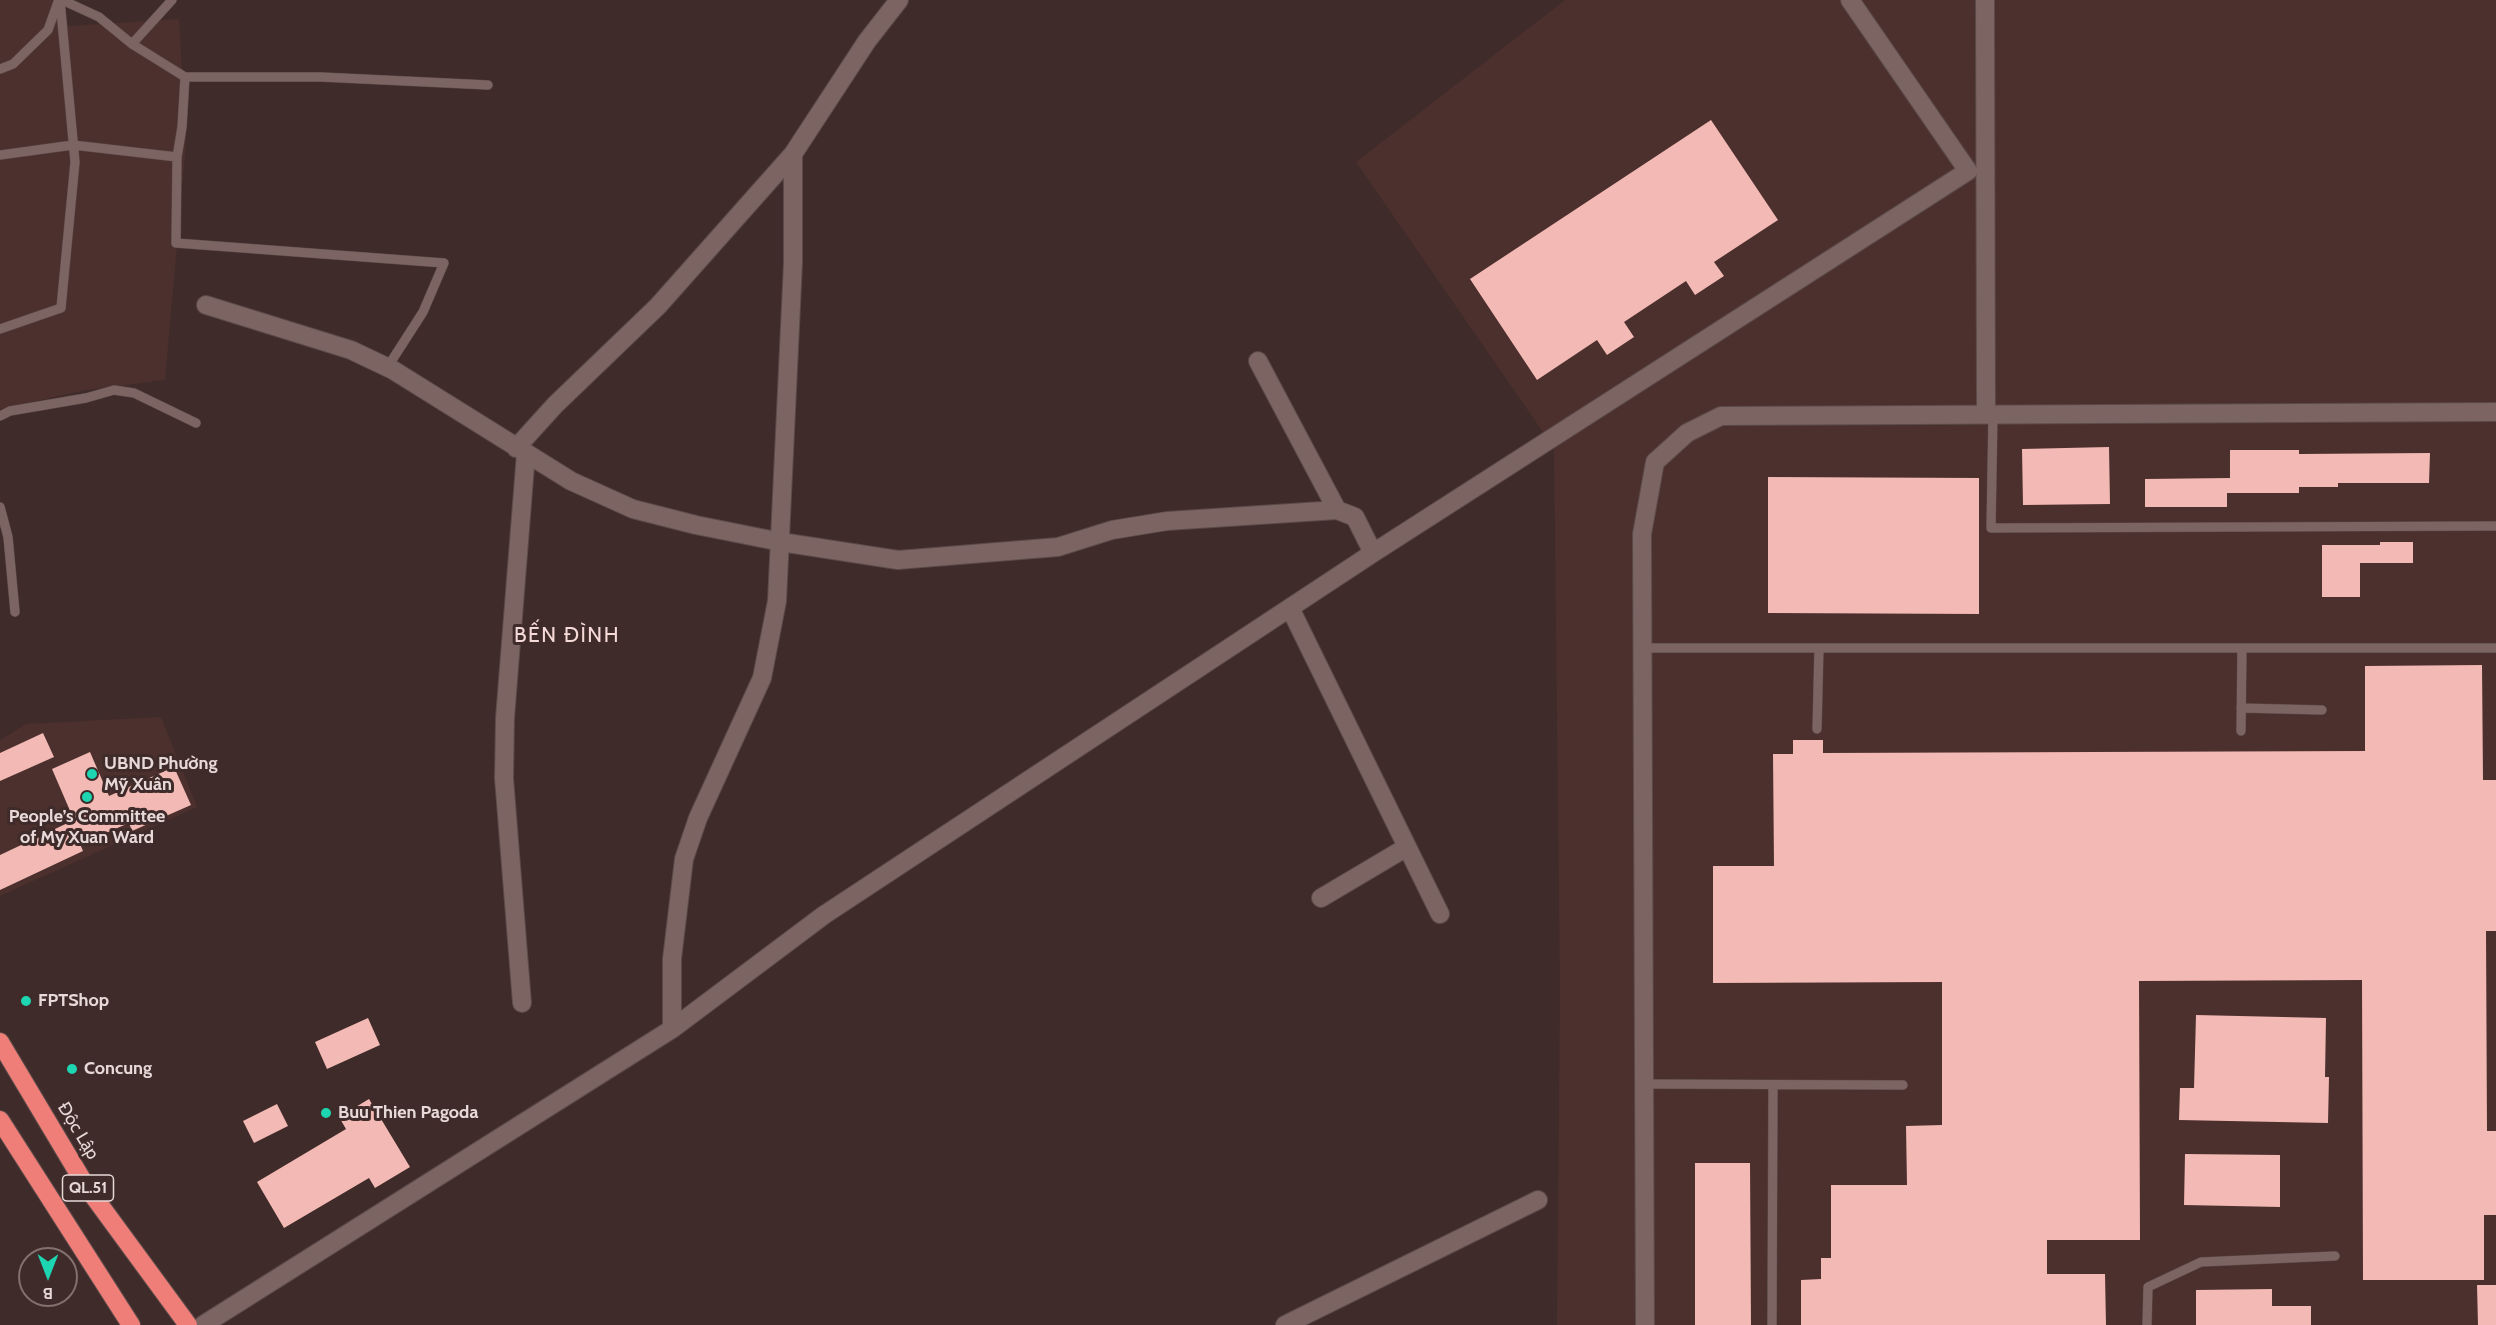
<!DOCTYPE html>
<html>
<head>
<meta charset="utf-8">
<style>
	body { margin:0 }
	#map { position:relative; width:2496px; height:1325px; overflow:hidden; background:#3f2b29; font-family:Cabin,sans-serif }
	canvas { display:block }
	.north { position:absolute; left:18px; top:1247px; width:60px; height:60px; box-sizing:border-box; background:#3f2b29; border:2px solid #82716f; border-radius:50%; rotate:180deg; font-size:16px; font-weight:700; line-height:24px; text-align:center; color:#e7d9d8 }
	.north::after { content:''; display:block; margin:auto; width:21px; height:27px; background:#1dd5b1; clip-path:polygon(50% 0,100% 100%,50% 72%,0 100%) }
</style>
</head>
<body>
<div id="map">
<canvas width="2496" height="1325"></canvas>
<div class="north">B</div>
</div>
<script>
const context = document.querySelector('canvas').getContext('2d');
context.lineJoin = 'round';
function fillPath(path, color) {
  context.fillStyle = color;
  context.fill(path, 'evenodd');
}
function toPath(rows) {
  const path = new Path2D();
  for (const r of rows) {
    path.moveTo(r[0], r[1]);
    for (let i = 2; i < r.length; i += 2) path.lineTo(r[i], r[i + 1]);
  }
  return path;
}
function trace(path, color, width, dash) {
  context.strokeStyle = color;
  context.lineWidth = width;
  context.lineCap = dash ? 'butt' : 'round';
  context.setLineDash(dash || []);
  context.stroke(path);
}
function label(font, color, halo, rows, align = 'center') {
  context.font = font + ' Cabin,sans-serif';
  context.lineWidth = 6;
  context.setLineDash([]);
  context.textBaseline = 'middle';
  context.strokeStyle = halo;
  context.fillStyle = color;
  for (const [text, x, y, turn = 0] of rows) {
    context.save();
    context.translate(x, y);
    context.rotate((+turn || 0) * Math.PI / 180);
    context.textAlign = isNaN(turn) ? turn : align;
    if (halo) context.strokeText(text, 0, 0);
    context.fillText(text, 0, 0);
    context.restore();
  }
}
fillPath(toPath([
	[0,0,64,0,68,26,179,19,186,143,165,380,86,390,0,409],
	[1565,0,2496,0,2496,1325,1557,1325,1560,991,1554,448,1356,162],
	[161,717,197,807,0,896,0,740,26,724]
]), '#4c302e');
fillPath(toPath([
	[1711,120,1778,220,1714,262,1724,276,1695,295,1686,281,1624,322,1634,337,1607,355,1597,340,1537,380,1470,279],
	[2109,447,2110,504,2023,505,2022,449],
	[2230,450,2299,450,2299,454,2430,453,2429,483,2338,483,2338,487,2299,487,2299,493,2227,493,2227,507,2145,507,2145,479,2230,478],
	[1768,477,1979,478,1979,614,1768,613],
	[2380,542,2413,542,2413,563,2360,563,2360,597,2322,597,2322,545,2380,545],
	[2482,665,2483,780,2496,780,2496,931,2486,931,2487,1131,2496,1131,2496,1215,2484,1215,2484,1280,2363,1280,2362,980,2139,981,2140,1240,2047,1240,2047,1274,2105,1274,2106,1325,1801,1325,1801,1280,1821,1279,1821,1258,1831,1258,1831,1185,1907,1185,1906,1126,1942,1125,1942,982,1713,983,1713,866,1774,866,1773,754,1793,754,1793,740,1823,740,1823,753,2365,751,2365,666],
	[43,733,54,757,0,781,0,753],
	[90,752,109,796,174,767,191,805,132,831,129,823,80,844,83,851,0,890,0,855,74,820,52,769],
	[2196,1015,2326,1018,2325,1077,2329,1077,2328,1123,2179,1120,2180,1088,2194,1088],
	[368,1018,380,1045,327,1069,315,1042],
	[369,1099,410,1167,375,1188,369,1178,284,1228,257,1182,346,1129,339,1117],
	[277,1104,288,1126,254,1143,243,1121],
	[2185,1154,2280,1155,2280,1207,2184,1205],
	[1695,1163,1750,1163,1751,1325,1695,1325],
	[2477,1285,2496,1285,2496,1325,2478,1325],
	[2272,1289,2272,1306,2311,1306,2311,1325,2196,1325,2196,1290]
]), '#f3b9b4');
const lane = toPath([
	[62,0,99,17,132,44],
	[172,0,132,44,185,77],
	[0,69,13,64,48,30,58,2],
	[0,155,73,145,177,157,182,127,185,77,321,77,488,85],
	[177,157,176,243,444,263,423,312,387,368],
	[0,329,61,308,75,162,60,0],
	[1993,414,1991,528,2496,526],
	[0,416,10,411,86,398,114,390,134,393,196,423],
	[0,507,8,537,15,612],
	[1642,648,2496,648],
	[2241,708,2322,710],
	[1817,729,1819,648],
	[2241,731,2242,648],
	[1644,1084,1903,1085],
	[1772,1325,1773,1085],
	[2147,1325,2148,1287,2201,1262,2335,1256]
]);
const street = toPath([
	[1985,0,1986,414],
	[206,305,351,350,393,370,571,481,633,509,696,525,781,542,898,560,1058,547,1112,530,1167,521,1337,510,1355,517,1373,553],
	[1258,361,1337,510],
	[516,448,555,405,658,306,793,154],
	[1290,608,1440,914],
	[1321,898,1407,847],
	[522,1003,504,778,505,718,526,453],
	[672,1029,672,959,684,859,698,818,762,678,777,601,793,263,793,154,867,41,899,0],
	[203,1325,672,1029,824,915,1373,553,1968,171,1850,0],
	[1285,1325,1538,1200],
	[1645,1325,1642,534,1655,462,1687,433,1721,416,2496,412]
]);
const highway = toPath([
	[0,1042,86,1186,188,1325],
	[0,1120,131,1325]
]);
trace(lane, '#5b4a49', 10);
trace(street, '#5b4a49', 20);
trace(highway, '#5b4a49', 20);
trace(lane, '#7b6462', 9);
trace(street, '#7b6462', 18);
trace(highway, '#ef7e78', 18);
for (const [x, y, r, color] of [
	[92,774,6,"#1dd5b1"],
	[87,797,6,"#1dd5b1"],
	[26,1001,6,"#1dd5b1"],
	[72,1069,6,"#1dd5b1"],
	[326,1113,6,"#1dd5b1"]
]) {
  const dot = new Path2D();
  dot.arc(x, y, r, 0, 2 * Math.PI);
  context.fillStyle = color;
  context.fill(dot);
  trace(dot, '#3f2b29', 2);
}
for (const [x, y, w] of [
	[88,1188,51]
]) {
  const box = new Path2D();
  box.roundRect(x - w / 2, y - 13, w, 26, 4.5);
  context.fillStyle = '#3f2b29';
  context.fill(box);
  trace(box, '#e7d9d8', 1.5);
}
label('bold 16px', '#e7d9d8', null, [
	["QL.51",88,1188]
]);
label('bold 18px', '#e7d9d8', '#3f2b29', [
	["UBND Phường",104,764],
	["Mỹ Xuân",104,785],
	["People’s Committee",87,817,"center"],
	["of My Xuan Ward",87,838,"center"],
	["FPTShop",38,1001],
	["Concung",84,1069],
	["Buu Thien Pagoda",338,1113]
], 'left');
label('18px', '#e7d9d8', '#3f2b29', [
	["Độc Lập",78,1131,59]
]);
context.letterSpacing = '1.5px';
label('21px', '#f6dad8', '#3f2b29', [
	["BẾN ĐÌNH",567,636]
]);
context.letterSpacing = '0px';
</script>
</body>
</html>
